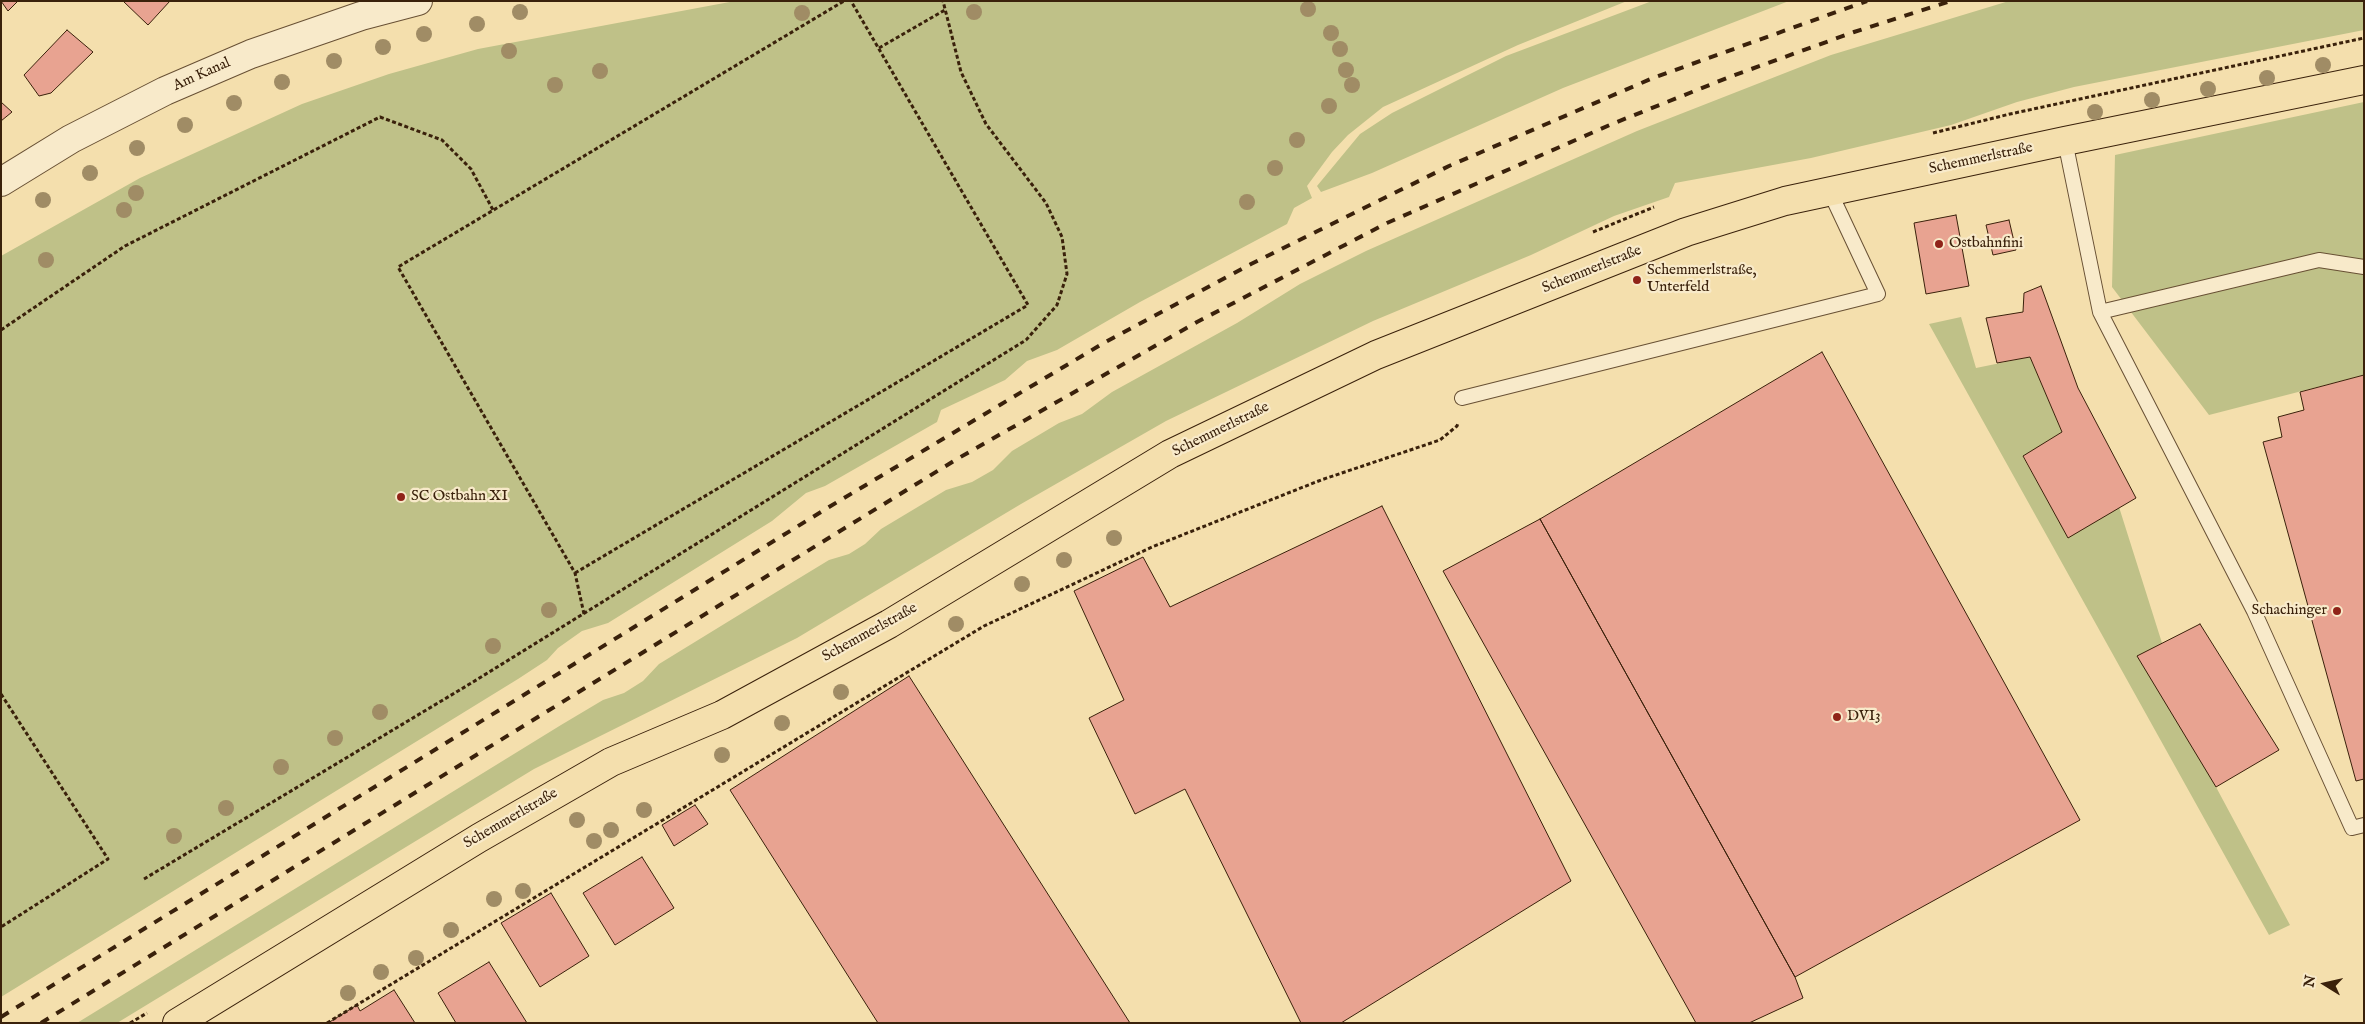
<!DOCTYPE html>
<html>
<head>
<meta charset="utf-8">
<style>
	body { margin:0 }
	#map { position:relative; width:2365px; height:1024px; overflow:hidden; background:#f4dfad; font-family:"IM FELL English",serif }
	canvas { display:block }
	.frame { position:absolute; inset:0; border:2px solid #3a210b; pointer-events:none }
	.north { position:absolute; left:2300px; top:959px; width:50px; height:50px; -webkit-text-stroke:4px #f8eaca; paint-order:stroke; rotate:280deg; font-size:14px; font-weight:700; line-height:20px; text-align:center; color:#3a210b }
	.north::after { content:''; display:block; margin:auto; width:18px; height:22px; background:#3a210b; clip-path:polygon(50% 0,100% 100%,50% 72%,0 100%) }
</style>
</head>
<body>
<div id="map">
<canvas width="2365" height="1024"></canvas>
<div class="frame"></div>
<div class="north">N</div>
</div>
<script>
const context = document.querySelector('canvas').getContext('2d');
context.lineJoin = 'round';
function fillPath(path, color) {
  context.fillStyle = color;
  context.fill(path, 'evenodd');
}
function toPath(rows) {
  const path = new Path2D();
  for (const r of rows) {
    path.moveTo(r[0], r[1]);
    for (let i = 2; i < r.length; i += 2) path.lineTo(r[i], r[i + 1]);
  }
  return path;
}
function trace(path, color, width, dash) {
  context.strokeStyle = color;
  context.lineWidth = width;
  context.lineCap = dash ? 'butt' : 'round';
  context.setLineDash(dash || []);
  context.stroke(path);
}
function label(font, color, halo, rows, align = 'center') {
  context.font = font + ' "IM FELL English",serif';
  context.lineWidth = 4.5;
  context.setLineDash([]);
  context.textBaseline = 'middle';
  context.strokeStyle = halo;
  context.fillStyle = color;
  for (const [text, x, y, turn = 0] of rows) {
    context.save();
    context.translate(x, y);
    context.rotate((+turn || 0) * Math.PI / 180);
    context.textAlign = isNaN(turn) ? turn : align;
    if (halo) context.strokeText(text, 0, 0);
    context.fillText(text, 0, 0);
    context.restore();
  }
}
fillPath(toPath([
	[735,1,1627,1,1518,45,1383,107,1348,135,1332,152,1307,186,1312,198,1294,208,1287,224,1140,302,1057,350,1027,361,1005,380,941,410,937,422,825,486,806,493,772,521,608,623,582,631,558,648,547,660,518,679,1,997,1,256,140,178,302,104,389,74,478,49],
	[1652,1,1789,1,1563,88,1372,173,1321,192,1317,186,1360,134,1392,113,1506,56],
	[2009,1,2364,1,2364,30,2074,87,2017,102,1951,125,1811,158,1675,183,1669,197,1614,216,1531,255,1373,321,1166,421,1021,504,797,638,534,769,117,1023,77,1023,561,725,603,700,624,693,643,681,659,664,778,591,829,560,849,554,865,544,881,529,946,490,972,482,993,470,1012,451,1059,423,1082,414,1112,392,1237,323,1300,284,1366,251,1637,131,1831,55],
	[2364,102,2364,375,2209,415,2112,287,2115,155],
	[1961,317,1976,368,2030,357,2062,432,2023,457,2068,537,2119,507,2162,643,2216,787,2290,925,2269,935,1929,324]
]), '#bfc188');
const building = toPath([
	[1,1,18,1,8,11,1,1],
	[123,1,170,1,148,25,123,1],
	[67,30,93,52,51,93,39,96,24,75,67,30],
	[1,102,12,112,1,121,1,102],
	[1956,215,1969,286,1926,294,1914,223,1956,215],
	[2009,220,2016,250,1993,255,1986,225,2009,220],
	[2041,286,2078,388,2136,498,2068,538,2023,456,2062,432,2030,357,1997,363,1986,318,2023,312,2024,293,2041,286],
	[1822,352,2080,820,1795,977,1540,519,1822,352],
	[2364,375,2364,779,2356,781,2263,442,2282,437,2278,417,2304,410,2300,392,2364,375],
	[1382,506,1571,881,1341,1023,1301,1023,1185,789,1135,814,1089,718,1124,700,1074,591,1143,557,1170,607,1382,506],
	[1540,519,1795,977,1803,998,1749,1023,1696,1023,1443,571,1540,519],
	[2200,624,2279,750,2216,787,2137,656,2200,624],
	[909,676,1130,1023,878,1023,730,790,909,676],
	[695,805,708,824,674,846,662,825,695,805],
	[642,857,674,908,615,945,583,893,642,857],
	[551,893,589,956,540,987,501,923,551,893],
	[489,962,527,1023,456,1023,438,993,489,962],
	[394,990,415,1023,328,1023,357,1005,360,1011,394,990]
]);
fillPath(building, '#e8a391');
trace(building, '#3a210b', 1);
const service = toPath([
	[2065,141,2100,312,2254,611,2352,828,2364,825],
	[2100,312,2319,260,2364,267],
	[1462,398,1878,294,1830,192]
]);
const minor = toPath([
	[1,182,71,139,165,91,251,54,361,16,418,1]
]);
const primary = toPath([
	[177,1023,479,838,611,762,722,715,889,624,1170,454,1376,355,1686,232,1785,201,2065,141,2364,80]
]);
trace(service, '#685034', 16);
trace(minor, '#685034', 30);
trace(primary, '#3a210b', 30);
trace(toPath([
	[879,48,945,10],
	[1933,133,2010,114,2364,38],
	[1593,232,1654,207],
	[1,330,125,246,380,117,442,140,471,169,493,210],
	[575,573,1028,305,851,1],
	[584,614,575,573,398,267,844,1],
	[1,694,108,859,1,927],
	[144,879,473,682,1026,340,1057,305,1067,274,1062,237,1046,203,986,124,961,72,943,1],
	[130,1023,147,1013],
	[327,1023,984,626,1152,547,1321,480,1440,440,1457,426,1458,423]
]), '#3a210b', 3, [4, 2.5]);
trace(service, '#f8eaca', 14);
trace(minor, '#f8eaca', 28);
trace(primary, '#f4dfad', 28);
trace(toPath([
	[1,1017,829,507,1102,344,1251,264,1449,166,1653,78,1867,1],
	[41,1023,957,459,1197,322,1387,223,1612,124,1732,76,1854,32,1951,1]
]), '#3a210b', 4, [9, 9]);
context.fillStyle = '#a08c65';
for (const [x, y] of [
	[1308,9],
	[520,12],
	[974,12],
	[802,13],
	[477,24],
	[1331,33],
	[424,34],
	[383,47],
	[1340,49],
	[509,51],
	[334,61],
	[2323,65],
	[1346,70],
	[600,71],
	[2267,78],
	[282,82],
	[555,85],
	[1352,85],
	[2208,89],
	[2152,100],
	[234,103],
	[1329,106],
	[2095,112],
	[185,125],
	[1297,140],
	[137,148],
	[1275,168],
	[90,173],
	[136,193],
	[43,200],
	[1247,202],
	[124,210],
	[46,260],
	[1114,538],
	[1064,560],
	[1022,584],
	[549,610],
	[956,624],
	[493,646],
	[841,692],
	[380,712],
	[782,723],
	[335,738],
	[722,755],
	[281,767],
	[226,808],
	[644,810],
	[577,820],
	[611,830],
	[174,836],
	[594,841],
	[523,891],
	[494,899],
	[451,930],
	[416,958],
	[381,972],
	[348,993]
]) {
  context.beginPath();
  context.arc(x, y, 8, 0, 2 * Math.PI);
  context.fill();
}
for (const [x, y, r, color] of [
	[1939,244,5,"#8f2418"],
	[1637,280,5,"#8f2418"],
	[401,497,5,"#8f2418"],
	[2337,611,5,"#8f2418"],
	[1837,717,5,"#8f2418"]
]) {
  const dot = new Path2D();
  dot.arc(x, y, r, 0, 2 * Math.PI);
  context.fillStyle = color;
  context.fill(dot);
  trace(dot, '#f8eaca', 2);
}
label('15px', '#3a210b', '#f8eaca', [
	["Am Kanal",202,75,-24],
	["Schemmerlstraße",1981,159,-12],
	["Schemmerlstraße",1592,270,-22],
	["Schemmerlstraße",1221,430,-26],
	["Schemmerlstraße",870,633,-29],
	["Schemmerlstraße",511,819,-30]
]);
label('15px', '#3a210b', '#f8eaca', [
	["Ostbahnfini",1949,244],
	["Schemmerlstraße,",1647,271],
	["Unterfeld",1647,288],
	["SC Ostbahn XI",411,497],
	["Schachinger",2327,611,"right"],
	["DVI3",1847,717]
], 'left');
</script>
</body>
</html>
